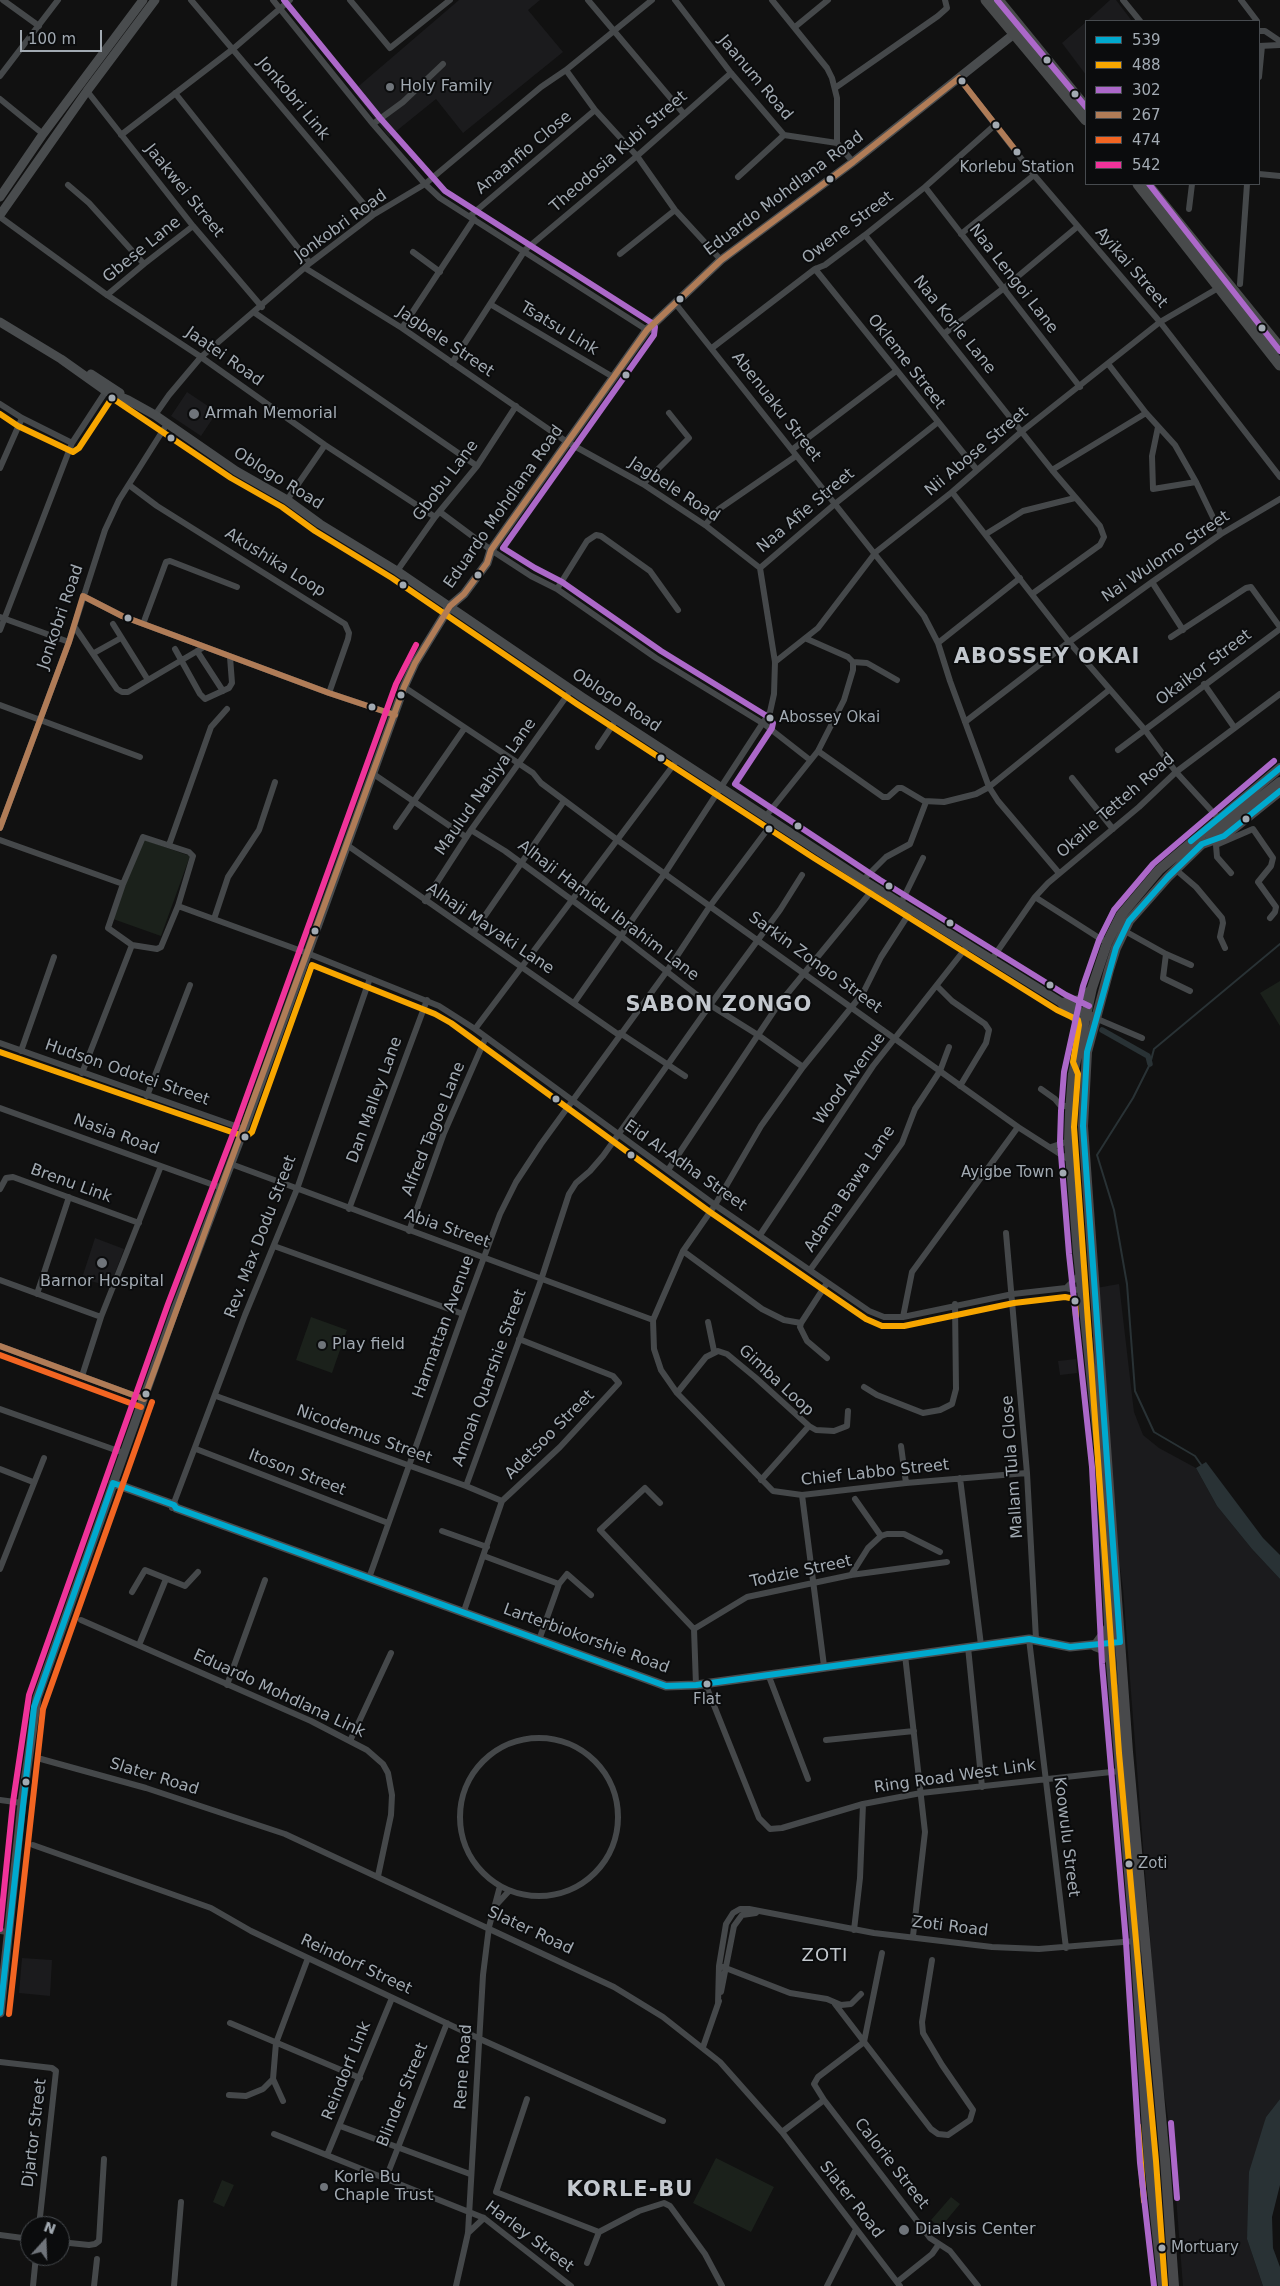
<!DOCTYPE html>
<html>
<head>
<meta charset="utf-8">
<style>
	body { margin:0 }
	#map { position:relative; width:1280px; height:2286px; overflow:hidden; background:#111; font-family:"DejaVu Sans",sans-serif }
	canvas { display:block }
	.legend { position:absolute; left:1085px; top:20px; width:175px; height:165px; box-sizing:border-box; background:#0b0c0d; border:1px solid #474b4f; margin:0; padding:6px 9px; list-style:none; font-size:15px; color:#a2aab2 }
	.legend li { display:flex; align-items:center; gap:10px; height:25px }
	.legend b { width:25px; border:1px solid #474b4f }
	.north { position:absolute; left:20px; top:2216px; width:50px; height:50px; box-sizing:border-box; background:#0b0c0d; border:1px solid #474b4f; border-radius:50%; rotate:20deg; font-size:14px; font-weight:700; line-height:20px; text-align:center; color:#a2aab2 }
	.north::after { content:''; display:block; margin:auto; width:18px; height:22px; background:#6f747a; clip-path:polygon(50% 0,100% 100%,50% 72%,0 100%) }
	.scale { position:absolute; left:20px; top:30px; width:82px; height:22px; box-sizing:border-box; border:2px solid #a2aab2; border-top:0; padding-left:6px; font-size:15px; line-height:18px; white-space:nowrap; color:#a2aab2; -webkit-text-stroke:4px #0b0c0d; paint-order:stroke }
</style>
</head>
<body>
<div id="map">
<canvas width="1280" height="2286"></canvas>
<ul class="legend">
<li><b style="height:6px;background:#00a9ce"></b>539</li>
<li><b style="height:6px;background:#f7a600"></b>488</li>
<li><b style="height:6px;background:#ac68c9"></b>302</li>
<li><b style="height:6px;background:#b07c57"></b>267</li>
<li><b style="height:6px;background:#f26522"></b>474</li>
<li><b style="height:6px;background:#ef339a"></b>542</li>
</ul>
<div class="north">N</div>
<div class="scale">100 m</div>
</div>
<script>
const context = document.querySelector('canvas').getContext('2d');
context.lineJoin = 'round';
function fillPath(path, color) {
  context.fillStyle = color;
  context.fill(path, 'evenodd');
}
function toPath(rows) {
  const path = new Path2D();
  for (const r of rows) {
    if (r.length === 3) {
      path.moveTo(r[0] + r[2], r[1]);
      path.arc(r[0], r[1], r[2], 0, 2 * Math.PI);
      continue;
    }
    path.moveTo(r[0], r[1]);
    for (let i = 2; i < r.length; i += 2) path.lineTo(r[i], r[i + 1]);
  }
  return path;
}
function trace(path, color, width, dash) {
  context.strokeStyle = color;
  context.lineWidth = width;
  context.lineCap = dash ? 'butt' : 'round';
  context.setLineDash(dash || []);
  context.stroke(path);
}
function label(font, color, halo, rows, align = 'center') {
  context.font = font + ' "DejaVu Sans",sans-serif';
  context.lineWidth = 4;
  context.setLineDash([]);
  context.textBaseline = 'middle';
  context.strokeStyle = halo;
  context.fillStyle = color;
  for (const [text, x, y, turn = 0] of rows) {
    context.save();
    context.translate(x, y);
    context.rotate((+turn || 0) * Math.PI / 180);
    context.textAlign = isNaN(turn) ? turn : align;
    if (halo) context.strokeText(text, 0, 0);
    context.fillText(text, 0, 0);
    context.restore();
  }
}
fillPath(toPath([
	[459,0,540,0,528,10,563,52,463,133,436,99,389,137,353,91],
	[1110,0,1116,0,1132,21,1087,21],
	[1086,22,1086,75,1062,43],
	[187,392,217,412,201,436,171,416],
	[95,1238,124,1249,110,1287,82,1278],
	[1119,1284,1134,1412,1143,1435,1159,1448,1196,1468,1217,1506,1252,1549,1280,1579,1280,2099,1266,2117,1247,2239,1263,2286,1183,2286,1172,2145,1160,2065,1123,1589,1117,1543,1096,1288],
	[1076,1359,1077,1373,1060,1375,1058,1361],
	[22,1958,52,1960,50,1996,19,1993]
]), '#1b1b1d');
fillPath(toPath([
	[142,839,190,856,161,936,113,919],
	[1280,981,1280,1026,1260,993],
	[311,1317,347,1330,332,1373,296,1360],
	[716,2158,774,2187,751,2232,693,2203],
	[222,2180,234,2185,224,2207,213,2202],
	[951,2197,960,2204,940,2228,931,2220]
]), '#1b211b');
fillPath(toPath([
	[1206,1462,1263,1538,1280,1555,1280,1579,1252,1549,1217,1506,1196,1468],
	[1280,2099,1280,2185,1272,2217,1273,2248,1280,2267,1280,2286,1263,2286,1247,2239,1249,2172,1266,2117]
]), '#293235');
trace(toPath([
	[1202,1466,1195,1456,1154,1432,1135,1391,1127,1284,1114,1210,1097,1155,1133,1098,1150,1064,1154,1049,1280,944]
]), '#293235', 2);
trace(toPath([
	[1102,1030,1148,1056,1150,1064]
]), '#293235', 5.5);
trace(toPath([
	[3,0,39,26],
	[191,0,373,215],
	[273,0,373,124,425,184,440,198,647,330],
	[350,0,390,48,450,0],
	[588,0,684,114],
	[675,0,731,73,784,135,837,143,853,162],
	[772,0,827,68,832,78,837,98,837,143],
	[1123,0,1140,21],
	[1241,0,1257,21],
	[795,27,828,0],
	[1259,31,1265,31,1280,41],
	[1259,46,1280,45],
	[566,70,595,110,637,156,675,210,721,260],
	[0,76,58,0],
	[1259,77,1262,46],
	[959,78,1034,175,1160,322,1280,477],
	[835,88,938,16,947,8,945,0],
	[87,91,193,226,262,307],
	[175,93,310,263],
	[0,99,43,134],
	[373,124,403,102,443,64],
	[121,135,233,49,290,0],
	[1259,174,1280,176],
	[738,177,784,135],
	[68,185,89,203,144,264],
	[925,187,1080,387],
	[1189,209,1192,184],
	[470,216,595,110],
	[0,217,107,295,201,357,325,445,435,517],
	[961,234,1034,175],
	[865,235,1052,470,1100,526,1104,537,1100,545,1032,594],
	[413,252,440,272],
	[620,254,675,210],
	[305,268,402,328,567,442,643,484,705,525,760,568],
	[815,269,977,470],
	[1240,284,1247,184],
	[107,295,144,264,193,226],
	[675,303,924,616,938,643,950,681,989,787,998,801,1059,873],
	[490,304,613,377],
	[255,313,477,466],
	[402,328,474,219],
	[945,333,1004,288,1077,227],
	[712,348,815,269,825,265,865,235,925,187,996,124],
	[452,363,525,250,637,156,731,73],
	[1109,365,1146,413,1175,445,1196,482,1221,534],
	[0,404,22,418,72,443],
	[155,415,169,395,201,357,310,263,373,215,425,184,541,87,566,70,652,0],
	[1158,427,1152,456,1153,489,1196,482],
	[793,449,896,371],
	[0,468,22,418],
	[1052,470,1146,413],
	[643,484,689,438,669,413],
	[129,485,157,506,345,624,349,633,348,639,329,693],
	[952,492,1069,642,1145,730,1176,772,1219,819],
	[287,500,325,445],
	[440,512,491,550,531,576,557,589,656,658,764,724,810,760],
	[705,525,719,509,796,456],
	[986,534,1023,511,1075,498],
	[760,568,836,503,937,423],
	[397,571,435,517,477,466,516,406],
	[1152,582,1183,630],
	[557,589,587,541,596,535,601,536,650,571,678,610],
	[83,596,122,616,329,693,395,715],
	[0,617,69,642],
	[113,624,148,680],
	[143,624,166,562,170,561,237,587],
	[74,626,117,689,122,692,128,692,148,680,204,647],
	[0,630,72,443,108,388],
	[1171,637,1246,588,1251,587,1280,627],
	[938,643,1020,578],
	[175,649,200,694,205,699,229,688,232,683,230,657],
	[197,651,223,691],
	[94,653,121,638],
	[775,662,818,628,876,552,952,492,1021,432,1160,322,1220,287],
	[853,662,867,663,897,680],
	[1204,684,1234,727],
	[404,687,533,773,541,783,616,839,1018,1127,1071,1161],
	[0,705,140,757],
	[965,722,1069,642,1152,582,1221,534,1280,499],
	[598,747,616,720],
	[1118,750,1280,629],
	[818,751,883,797,888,797,898,788,902,788,924,801,944,802,976,794,989,787,1109,690],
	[372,773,466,837],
	[1072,778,1113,829],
	[766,816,818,751,844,700,853,670,853,662,848,657,807,639],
	[396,827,464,729],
	[0,828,69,642,105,530,119,500,167,424],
	[471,830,505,851,621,936,710,1005,758,1035,803,1067],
	[143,837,189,852,193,856,178,906,161,947,157,949,132,945,108,928,123,884,143,837],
	[0,840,123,884],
	[169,845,211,727,227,709],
	[347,845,619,1035],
	[1175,869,1196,887,1222,918,1223,923,1220,937,1225,948],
	[1231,873,1217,857,1216,845,1253,829,1273,858,1271,866,1258,882,1276,907,1275,912,1270,918],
	[863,880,886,857,910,844,926,802],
	[1035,897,1107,943],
	[425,901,471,830,571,690],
	[901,903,923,858],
	[178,906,307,953,439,1006,475,1029,715,1205,869,1311,884,1317,903,1317,1013,1294,1066,1288,1074,1290,1083,1289],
	[912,909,881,957,863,993,803,1067,761,1126,715,1205,683,1251,653,1320,654,1349,661,1370,677,1393,773,1491,802,1495,906,1483,1027,1473],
	[214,919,228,877,259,830,275,782],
	[1123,930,1166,954,1191,965],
	[473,933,564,801],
	[1166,954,1163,978,1190,991],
	[992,959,1035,897,1048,883,1139,807,1176,772,1280,694],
	[937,986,952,1001,985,1024,989,1030,986,1043,960,1086],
	[574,1003,665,873,770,712,774,694,775,662,760,568],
	[1095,1018,1142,1038],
	[475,1029,678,759],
	[620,1033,685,1076],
	[0,1043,244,1129],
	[21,1051,54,957],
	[82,1073,132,945],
	[1041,1089,1055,1099,1060,1105,1070,1107],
	[147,1096,190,985],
	[0,1108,222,1188],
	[1051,1147,1069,1141],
	[231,1164,653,1320],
	[668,1170,778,1005,875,887],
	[0,1189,6,1178,13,1177,139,1223],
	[349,1209,427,1000],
	[409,1231,444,1133,486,1037],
	[1006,1233,1027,1473,1036,1639],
	[760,1235,873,1066,969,944],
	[274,1246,463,1314],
	[683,1251,762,1309,784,1320,801,1323],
	[810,1270,902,1143,915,1109,940,1071,949,1047],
	[0,1280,101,1317],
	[827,1283,801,1323,800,1327,807,1341,827,1358],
	[1066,1288,1081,1273],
	[37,1294,69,1197],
	[903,1317,912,1272,1018,1127],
	[708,1322,714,1351],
	[0,1346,144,1399],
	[82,1376,101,1317,161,1166],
	[864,1387,877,1395,923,1413,940,1410,952,1404,956,1389,955,1304],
	[677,1393,706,1357,718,1351,727,1354,756,1378,809,1426,816,1430,834,1431,847,1426,848,1411],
	[216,1396,466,1486,502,1501],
	[0,1409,124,1453],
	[901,1446,906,1483],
	[196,1449,388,1523],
	[0,1469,33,1482],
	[960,1478,981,1645],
	[761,1480,809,1426],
	[466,1486,541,1280,569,1194,576,1183,590,1171,603,1156,710,1005,780,910,802,875],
	[802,1495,824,1666],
	[855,1499,881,1536],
	[660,1503,645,1488,600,1530,694,1629],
	[172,1508,245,1315,297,1189,370,978],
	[442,1531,487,1547],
	[484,1556,559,1584],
	[0,1569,44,1458],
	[851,1575,868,1548,881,1536,887,1534,904,1534,940,1552],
	[369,1578,463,1314,500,1214,516,1182,541,1144,667,971,710,906,773,822],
	[132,1592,145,1570,185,1586,198,1572],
	[464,1611,502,1501,560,1447,619,1383,613,1376,519,1339],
	[81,1620,311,1721,367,1750,383,1764,388,1773,392,1795,391,1815,378,1876],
	[694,1629,747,1597,851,1575,947,1562],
	[694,1629,696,1685],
	[1029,1639,1066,1948],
	[539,1640,559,1584,567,1574,591,1595],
	[139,1645,166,1579],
	[968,1647,982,1787],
	[905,1655,925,1832,913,1936],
	[768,1674,808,1779],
	[705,1683,759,1818,770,1829,782,1828,863,1804,921,1793,1120,1771],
	[227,1685,265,1580],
	[539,1817,79],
	[826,1740,914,1731],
	[350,1741,391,1653],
	[41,1759,146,1788,285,1834,614,1987,663,2017,720,2062,782,2132,900,2286],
	[0,1800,22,1803],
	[33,1845,211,1908,251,1931,308,1958,480,2039,663,2121],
	[497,1904,509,1891],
	[854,1930,860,1878,863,1804],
	[0,1931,8,1932],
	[882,1953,864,2042,818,2077,814,2084,824,2100,930,2238,950,2251,978,2286],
	[723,1967,790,1993,827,1999,841,2005,851,2004,861,1994],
	[721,1992,734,1926,742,1915,756,1913],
	[718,2004,719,1966,726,1924,733,1913,740,1909,749,1909,874,1933,992,1947,1039,1949,1135,1941],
	[835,2004,931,2129,938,2134,948,2135,970,2120,973,2110,942,2065,923,2033,922,2022,932,1960],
	[230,2023,360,2078],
	[703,2047,719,2001],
	[0,2062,52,2068,56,2071,39,2226],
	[229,2095,246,2096,263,2089,273,2079],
	[527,2099,496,2192,599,2232],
	[283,2101,273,2079,276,2043,308,1958],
	[340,2126,470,2174],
	[782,2132,824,2100],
	[274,2134,484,2218,571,2286],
	[327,2155,392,1998],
	[386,2178,447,2023],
	[468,2233,484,2218],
	[0,2235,30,2239],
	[60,2242,89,2245,95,2244,99,2241,104,2159],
	[587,2263,599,2232,639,2211,664,2203,670,2206,705,2254,722,2286],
	[897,2282,932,2254,939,2244],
	[33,2286,36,2256],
	[94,2286,97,2259],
	[174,2286,181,2202],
	[456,2286,468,2233,483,1975,489,1927,500,1886],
	[827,2286,856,2229]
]), '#45484a', 6);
trace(toPath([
	[0,197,43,134,143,0],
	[0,215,87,91,155,0],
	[0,322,61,359,106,391,128,400,155,415,236,471,287,500,320,524,397,571,582,697,863,880,1062,1003,1095,1018],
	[91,374,120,393],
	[113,1483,174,1505,176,1508,666,1686,696,1685,1029,1639,1070,1647,1120,1642],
	[0,2013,22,1803,37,1698,176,1307,244,1129,404,687,415,663,450,606,464,594,487,563,491,550,647,330,721,260,853,162,1014,34]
]), '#494c4e', 9);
trace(toPath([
	[1211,837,1280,782],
	[1062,1003,1077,1020,1079,1034],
	[1062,1003,1081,1000,1091,990],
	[1109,1627,1095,1646,1103,1649,1110,1660],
	[1163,2286,1149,2162,1135,1941,1111,1663,1101,1466,1078,1253,1069,1141,1070,1112,1073,1074,1092,988,1107,943,1121,915,1159,870,1280,768],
	[1174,2286,1165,2160,1128,1752,1085,1154,1083,1126,1087,1052,1109,970,1116,948,1129,921,1168,877,1202,844,1224,836,1280,791]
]), '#48494b', 10);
trace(toPath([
	[986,0,1086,120],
	[998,0,1086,108],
	[1138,184,1280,365],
	[1150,188,1280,348]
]), '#484a4b', 11);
trace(toPath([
	[1191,841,1280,768],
	[0,2013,34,1707,113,1483,174,1505,176,1508,666,1686,696,1685,1029,1639,1070,1647,1120,1642,1083,1126,1087,1052,1116,948,1129,921,1168,877,1202,844,1224,836,1280,791]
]), '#00a9ce', 6);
trace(toPath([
	[0,414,18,426,73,452,79,448,112,398,231,478,282,507,315,531,392,578,577,704,814,858,1057,1010,1078,1020,1079,1025,1073,1062,1078,1074,1074,1127,1119,1753,1156,2161,1165,2286],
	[0,1052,246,1137,252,1132,312,965,435,1014,451,1023,710,1212,866,1319,882,1326,904,1326,1014,1303,1065,1297,1075,1299,1076,1317],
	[1138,2126,1144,2201]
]), '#f7a600', 6);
trace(toPath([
	[284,0,380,118,445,191,652,323,655,327,654,335,503,548,535,568,562,582,661,651,770,718,773,723,772,728,735,784,880,880,1066,995,1089,1006],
	[997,0,1086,107],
	[1149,184,1280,351],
	[1171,2123,1177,2198],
	[1154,2286,1140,2163,1126,1942,1102,1664,1092,1467,1069,1254,1060,1142,1061,1111,1064,1072,1083,986,1099,940,1114,910,1153,864,1274,761]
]), '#ac68c9', 6);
trace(toPath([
	[959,78,1017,152],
	[0,828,69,642,83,596,122,616,329,693,395,715],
	[0,1346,144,1399,404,687,415,663,450,606,464,594,487,563,491,550,647,330,721,260,853,162,959,78]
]), '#b07c57', 6);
trace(toPath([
	[0,1355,141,1407],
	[9,2014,43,1709,152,1402]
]), '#f26522', 6);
trace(toPath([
	[0,1929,13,1802,29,1695,168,1304,236,1126,396,684,416,645]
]), '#ef339a', 6);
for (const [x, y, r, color] of [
	[1047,60,4.5,"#a2aab2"],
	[962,81,4.5,"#a2aab2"],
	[390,87,5,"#6f747a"],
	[1075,94,4.5,"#a2aab2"],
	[996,125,4.5,"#a2aab2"],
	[1017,152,4.5,"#a2aab2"],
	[830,179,4.5,"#a2aab2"],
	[680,299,4.5,"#a2aab2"],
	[1262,328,4.5,"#a2aab2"],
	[626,375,4.5,"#a2aab2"],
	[112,398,4.5,"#a2aab2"],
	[194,414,6,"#6f747a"],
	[171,438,4.5,"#a2aab2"],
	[478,575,4.5,"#a2aab2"],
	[403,585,4.5,"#a2aab2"],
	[128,618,4.5,"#a2aab2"],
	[401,695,4.5,"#a2aab2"],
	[372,707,4.5,"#a2aab2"],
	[770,718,4.5,"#a2aab2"],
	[661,758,4.5,"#a2aab2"],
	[1246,819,4.5,"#a2aab2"],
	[798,826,4.5,"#a2aab2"],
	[769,829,4.5,"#a2aab2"],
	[889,886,4.5,"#a2aab2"],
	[950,923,4.5,"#a2aab2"],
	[315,931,4.5,"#a2aab2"],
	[1050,985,4.5,"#a2aab2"],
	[556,1099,4.5,"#a2aab2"],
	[245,1137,4.5,"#a2aab2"],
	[631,1155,4.5,"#a2aab2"],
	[1063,1173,4.5,"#a2aab2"],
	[102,1263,6,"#6f747a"],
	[1075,1301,4.5,"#a2aab2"],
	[322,1345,5,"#6f747a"],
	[146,1394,4.5,"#a2aab2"],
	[707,1684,4.5,"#a2aab2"],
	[26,1782,4.5,"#a2aab2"],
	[1129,1864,4.5,"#a2aab2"],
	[324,2187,5,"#6f747a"],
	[904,2230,6,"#6f747a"],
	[1162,2248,4.5,"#a2aab2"]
]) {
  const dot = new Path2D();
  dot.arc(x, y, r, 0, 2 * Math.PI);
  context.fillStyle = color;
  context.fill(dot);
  trace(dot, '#0b0c0d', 2);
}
label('15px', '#a2aab2', '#0b0c0d', [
	["Korlebu Station",1017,168,"center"],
	["Abossey Okai",779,718],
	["Ayigbe Town",1054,1173,"right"],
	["Flat",707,1700,"center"],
	["Zoti",1138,1864],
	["Mortuary",1171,2248]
], 'left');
label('16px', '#a2aab2', '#0b0c0d', [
	["Jaanum Road",755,78,50],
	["Jonkobri Link",293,99,50],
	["Theodosia Kubi Street",619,152,-41],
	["Anaanfio Close",524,153,-40],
	["Jaakwei Street",184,191,51],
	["Eduardo Mohdlana Road",784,194,-37],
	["Jonkobri Road",341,226,-36],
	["Owene Street",848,228,-37],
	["Gbese Lane",142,250,-39],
	["Ayikai Street",1131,268,49],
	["Naa Lengoi Lane",1013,279,52],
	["Naa Korle Lane",954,325,51],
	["Tsatsu Link",559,329,31],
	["Jagbele Street",445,342,34],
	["Jaatei Road",224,357,35],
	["Okleme Street",906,362,52],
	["Abenuaku Street",776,407,52],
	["Nii Abose Street",977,452,-40],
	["Oblogo Road",278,479,32],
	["Gbobu Lane",446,481,-53],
	["Jagbele Road",674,490,33],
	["Eduardo Mohdlana Road",504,507,-55],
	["Naa Afie Street",806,511,-40],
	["Nai Wulomo Street",1166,557,-34],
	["Akushika Loop",275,563,32],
	["Jonkobri Road",61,617,-71],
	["Okaikor Street",1204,668,-37],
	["Oblogo Road",616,701,33],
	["Maulud Nabiya Lane",486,787,-55],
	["Okaile Tetteh Road",1116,806,-41],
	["Alhaji Hamidu Ibrahim Lane",608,911,37],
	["Alhaji Mayaki Lane",490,929,34],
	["Sarkin Zongo Street",815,963,36],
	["Hudson Odotei Street",127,1073,19],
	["Wood Avenue",850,1079,-54],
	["Dan Malley Lane",375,1100,-70],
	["Alfred Tagoe Lane",434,1129,-68],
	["Nasia Road",116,1135,20],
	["Eid Al-Adha Street",685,1166,35],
	["Brenu Link",71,1184,20],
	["Adama Bawa Lane",850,1189,-56],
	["Abia Street",447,1229,19],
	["Rev. Max Dodu Street",261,1237,-69],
	["Harmattan Avenue",444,1327,-70],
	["Amoah Quarshie Street",490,1378,-70],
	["Gimba Loop",776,1381,43],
	["Nicodemus Street",364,1435,20],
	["Adetsoo Street",550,1435,-45],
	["Mallam Tula Close",1013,1467,-94],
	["Itoson Street",297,1473,21],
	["Chief Labbo Street",875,1473,-6],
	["Todzie Street",801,1572,-12],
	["Larterbiokorshie Road",586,1639,20],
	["Eduardo Mohdlana Link",279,1694,25],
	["Slater Road",154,1777,17],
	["Ring Road West Link",955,1777,-8],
	["Koowulu Street",1066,1837,83],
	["Zoti Road",950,1927,7],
	["Slater Road",530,1931,25],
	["Reindorf Street",356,1965,25],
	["Rene Road",464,2067,-86],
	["Reindorf Link",347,2071,-68],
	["Blinder Street",403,2095,-68],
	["Djartor Street",35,2133,-83],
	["Calorie Street",891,2164,52],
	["Slater Road",851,2200,52],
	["Harley Street",529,2237,37]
]);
label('16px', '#a2aab2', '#0b0c0d', [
	["Holy Family",400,87],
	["Armah Memorial",205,414],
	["Barnor Hospital",102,1282,"center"],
	["Play field",332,1345],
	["Korle Bu",334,2178],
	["Chaple Trust",334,2196],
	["Dialysis Center",915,2230]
], 'left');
context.letterSpacing = '1px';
label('18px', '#c3c8ce', '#0b0c0d', [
	["ZOTI",825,1956]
]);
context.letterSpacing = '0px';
context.letterSpacing = '1px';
label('bold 21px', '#c3c8ce', '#0b0c0d', [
	["ABOSSEY OKAI",1047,658],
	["SABON ZONGO",719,1006],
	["KORLE-BU",630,2191]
]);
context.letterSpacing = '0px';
</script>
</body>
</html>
